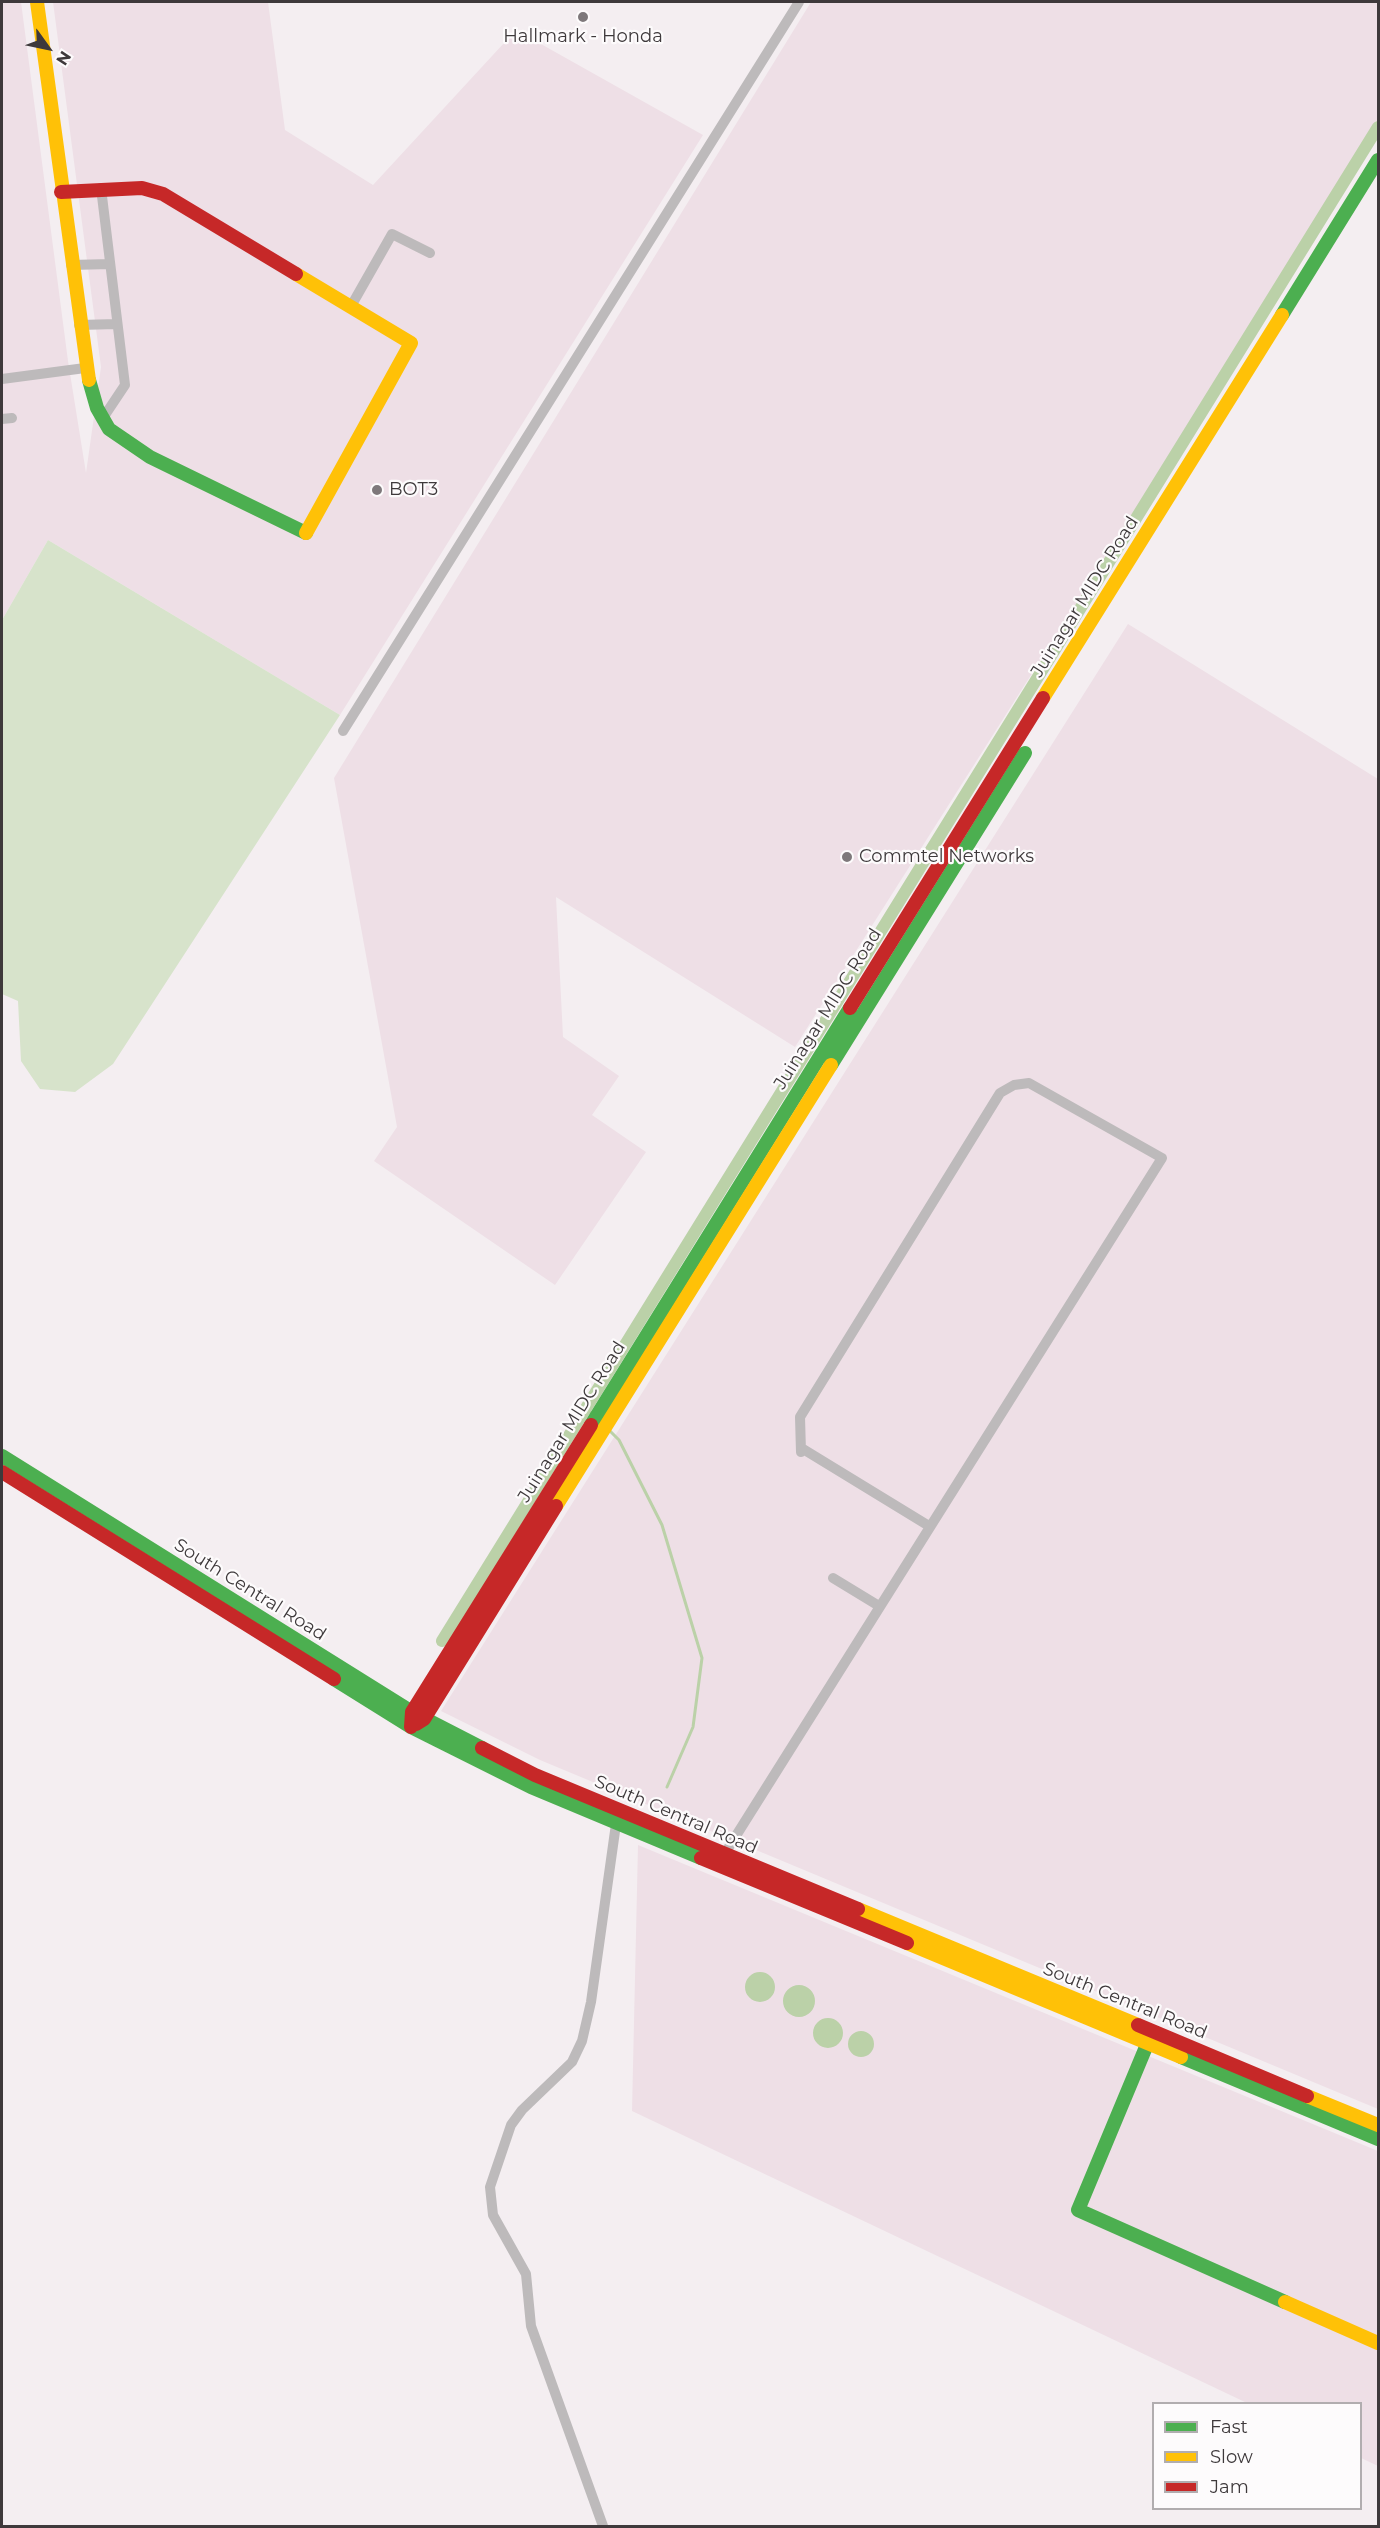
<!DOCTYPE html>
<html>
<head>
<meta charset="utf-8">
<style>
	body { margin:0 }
	#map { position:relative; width:1380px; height:2528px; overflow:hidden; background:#f4eef1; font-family:Montserrat,sans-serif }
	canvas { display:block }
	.frame { position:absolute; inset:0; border:3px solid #3e393b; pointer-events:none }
	.legend { position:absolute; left:1152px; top:2402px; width:210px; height:108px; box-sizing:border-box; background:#fdfbfc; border:2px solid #b1adaf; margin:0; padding:8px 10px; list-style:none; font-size:18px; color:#3e393b }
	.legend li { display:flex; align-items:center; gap:12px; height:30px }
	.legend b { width:30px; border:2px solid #b1adaf }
	.north { position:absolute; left:18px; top:18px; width:60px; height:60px; -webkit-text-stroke:4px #fdfbfc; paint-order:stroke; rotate:123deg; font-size:16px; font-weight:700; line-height:24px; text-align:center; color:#3e393b }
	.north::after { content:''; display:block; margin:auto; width:21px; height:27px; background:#3e393b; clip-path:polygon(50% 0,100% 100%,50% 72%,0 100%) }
</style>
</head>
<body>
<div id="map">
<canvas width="1380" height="2528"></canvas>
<div class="frame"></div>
<ul class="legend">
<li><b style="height:8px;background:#4caf50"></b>Fast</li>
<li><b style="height:8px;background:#ffc107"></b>Slow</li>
<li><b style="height:8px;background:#c62828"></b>Jam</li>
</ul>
<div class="north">N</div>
</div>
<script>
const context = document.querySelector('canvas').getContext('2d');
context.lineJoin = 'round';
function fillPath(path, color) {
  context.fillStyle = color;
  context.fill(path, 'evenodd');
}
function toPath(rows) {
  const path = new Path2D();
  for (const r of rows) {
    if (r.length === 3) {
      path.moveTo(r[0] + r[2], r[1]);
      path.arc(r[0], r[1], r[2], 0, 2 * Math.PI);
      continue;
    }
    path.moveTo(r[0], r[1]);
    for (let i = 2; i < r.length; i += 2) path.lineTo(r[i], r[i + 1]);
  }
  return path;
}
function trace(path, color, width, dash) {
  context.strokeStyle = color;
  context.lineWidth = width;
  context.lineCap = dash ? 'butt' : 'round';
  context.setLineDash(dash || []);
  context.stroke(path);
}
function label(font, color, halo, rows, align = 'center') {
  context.font = font + ' Montserrat,sans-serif';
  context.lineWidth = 4.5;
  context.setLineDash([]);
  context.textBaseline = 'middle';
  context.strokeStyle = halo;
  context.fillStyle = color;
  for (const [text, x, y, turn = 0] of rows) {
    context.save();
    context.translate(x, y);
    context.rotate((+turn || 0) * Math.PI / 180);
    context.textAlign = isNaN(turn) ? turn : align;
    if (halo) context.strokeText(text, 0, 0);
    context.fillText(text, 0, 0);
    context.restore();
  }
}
fillPath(toPath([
	[2,2,21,2,68,361,86,473,101,367,53,2,268,2,285,130,373,185,516,30,703,135,340,715,48,540,2,620],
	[811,2,1378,2,1378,128,795,1047,556,897,563,1037,619,1076,592,1115,646,1152,555,1285,374,1161,397,1127,334,778],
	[1128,624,1378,779,1378,2109,540,1760,441,1711],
	[638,1845,1378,2151,1378,2466,1361,2458,1360,2404,1247,2403,632,2111]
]), '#eedfe6');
fillPath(toPath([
	[48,540,340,715,113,1064,75,1092,40,1089,21,1061,18,1001,2,994,2,620]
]), '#d7e3cb');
fillPath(toPath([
	[760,1987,15],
	[799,2001,16],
	[828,2033,15],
	[861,2044,13]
]), '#bbd1a8');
trace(toPath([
	[586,1408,592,1414],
	[610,1431,619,1440,662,1525,702,1658,693,1727,667,1787]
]), '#bbd1a8', 3);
trace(toPath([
	[442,1641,1378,127]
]), '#bbd1a8', 12);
trace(toPath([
	[101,188,125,385,103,418],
	[71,265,110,264],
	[350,308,392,234,430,253],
	[79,325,117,324],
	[2,379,85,368],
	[2,419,12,418],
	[343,731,799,2],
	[833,1578,879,1606],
	[722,1858,1162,1158,1029,1083,1014,1085,1000,1093,800,1417,801,1452,803,1449,929,1526],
	[603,2526,531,2326,526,2274,493,2215,490,2187,511,2125,522,2110,572,2062,582,2041,591,2002,617,1817]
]), '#bdbabb', 10);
trace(toPath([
	[1282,315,1378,160],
	[89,380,97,408,109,429,150,457,306,533],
	[831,1065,1025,753],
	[591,1425,850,1008],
	[2,1456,412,1712,482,1748],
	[334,1679,411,1727,531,1787,701,1858],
	[1151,2035,1078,2210,1285,2302],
	[1181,2057,1378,2139]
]), '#4caf50', 14);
trace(toPath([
	[37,2,89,380],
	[296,274,411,343,306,533],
	[1043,698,1282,315],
	[556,1506,831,1065],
	[858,1909,1138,2025],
	[907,1943,1181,2057],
	[1307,2096,1378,2125],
	[1285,2302,1378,2343]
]), '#ffc107', 14);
trace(toPath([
	[61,192,142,188,163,194,296,274],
	[850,1008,1043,698],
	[2,1472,334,1679],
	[416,1724,424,1719,556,1506],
	[411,1727,412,1712,591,1425],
	[482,1748,535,1775,858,1909],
	[701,1858,907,1943],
	[1138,2025,1307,2096]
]), '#c62828', 14);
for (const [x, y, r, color] of [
	[583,17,6,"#7e787b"],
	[377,490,6,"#7e787b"],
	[847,857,6,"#7e787b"]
]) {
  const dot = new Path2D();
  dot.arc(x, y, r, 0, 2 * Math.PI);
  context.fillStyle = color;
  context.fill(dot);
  trace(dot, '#fdfbfc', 2);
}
label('18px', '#3e393b', '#fdfbfc', [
	["Hallmark - Honda",583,37,"center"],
	["BOT3",389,490],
	["Commtel Networks",859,857]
], 'left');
label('18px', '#3e393b', '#fdfbfc', [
	["Juinagar MIDC Road",1085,597,-58],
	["Juinagar MIDC Road",828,1009,-58],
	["Juinagar MIDC Road",572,1422,-58],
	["South Central Road",250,1590,32],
	["South Central Road",676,1815,23],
	["South Central Road",1125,2001,22]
]);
</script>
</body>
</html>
